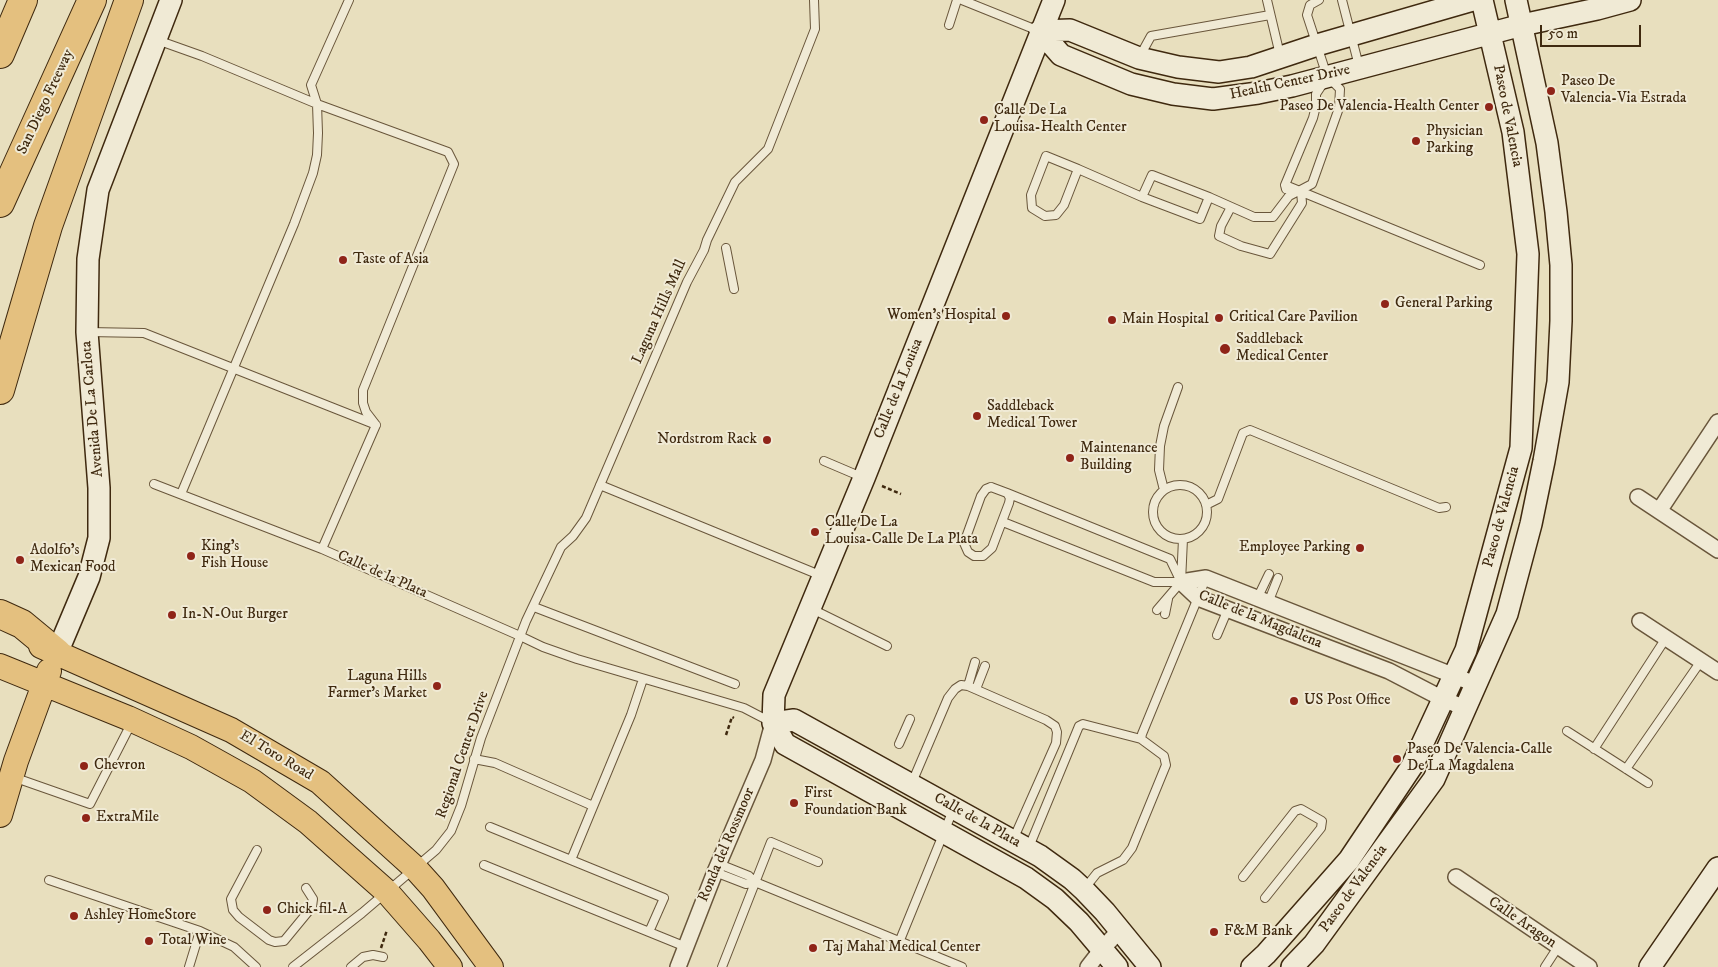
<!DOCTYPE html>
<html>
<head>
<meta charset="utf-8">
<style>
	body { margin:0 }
	#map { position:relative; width:1718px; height:967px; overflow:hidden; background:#e8dfbe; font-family:"IM FELL DW Pica",serif }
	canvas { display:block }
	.scale { position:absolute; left:1540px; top:25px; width:101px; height:22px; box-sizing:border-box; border:2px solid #3f290f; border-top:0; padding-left:6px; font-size:15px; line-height:18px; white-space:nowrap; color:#3f290f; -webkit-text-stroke:4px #f0ead5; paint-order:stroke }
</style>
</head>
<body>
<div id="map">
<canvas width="1718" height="967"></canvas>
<div class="scale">50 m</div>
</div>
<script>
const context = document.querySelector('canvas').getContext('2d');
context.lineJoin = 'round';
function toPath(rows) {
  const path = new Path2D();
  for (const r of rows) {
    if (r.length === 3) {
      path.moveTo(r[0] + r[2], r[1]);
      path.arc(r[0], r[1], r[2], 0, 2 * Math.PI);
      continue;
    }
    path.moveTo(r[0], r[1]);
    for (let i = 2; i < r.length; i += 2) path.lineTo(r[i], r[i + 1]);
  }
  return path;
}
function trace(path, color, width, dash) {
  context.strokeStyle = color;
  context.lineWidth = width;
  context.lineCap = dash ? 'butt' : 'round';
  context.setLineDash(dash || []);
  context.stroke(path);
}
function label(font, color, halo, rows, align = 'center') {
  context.font = font + ' "IM FELL DW Pica",serif';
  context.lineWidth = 4;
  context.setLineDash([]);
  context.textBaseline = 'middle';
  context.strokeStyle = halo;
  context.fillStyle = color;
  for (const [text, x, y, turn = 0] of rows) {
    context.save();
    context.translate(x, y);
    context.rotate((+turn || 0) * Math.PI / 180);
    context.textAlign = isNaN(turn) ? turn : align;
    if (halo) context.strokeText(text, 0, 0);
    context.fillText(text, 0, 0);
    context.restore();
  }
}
const lane = toPath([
	[962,0,1039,31],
	[1267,0,1280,55],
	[1342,0,1359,66],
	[949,25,957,0],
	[157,40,202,56,317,104,448,152,454,164,363,390,363,403,366,412,376,425],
	[1140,56,1151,36,1270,15],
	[1078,169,1064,205,1056,215,1045,216,1032,208,1031,195,1046,156,1078,169,1142,197],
	[1285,185,1480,265],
	[1286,189,1285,185,1313,118,1316,106,1316,94,1324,82],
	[1209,197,1200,219,1142,197,1152,175,1209,197,1254,217,1273,217,1289,196,1312,184,1339,108,1340,89,1327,76,1307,15,1310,5,1319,0],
	[1231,207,1221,226,1219,236,1241,246,1270,254,1302,203,1301,191],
	[726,248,734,289],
	[88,332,144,333,374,424],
	[824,461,864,478],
	[154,484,322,549,520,636,543,647,577,659,744,708,771,722],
	[600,485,822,576],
	[1180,512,27],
	[991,487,1007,493,1010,498,1009,503,992,548,983,556,974,556,968,552,964,543,981,496,986,489,991,487],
	[1164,490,1159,470,1160,446,1164,426,1178,387],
	[181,494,294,224,313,173,317,155,318,133,317,104,311,85,349,0],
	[1206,505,1218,499,1243,433,1250,430,1439,508,1446,507],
	[1003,522,1154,582,1181,582,1170,559,1007,493],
	[322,549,376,425],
	[1257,599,1269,574],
	[1268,603,1278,578],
	[534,607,735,684],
	[812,609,887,646],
	[1157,610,1181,582,1183,539],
	[1165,614,1168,599],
	[1217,635,1228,609],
	[968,686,975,662],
	[976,689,985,666],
	[1567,731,1648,783],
	[1141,739,1142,734,1206,578],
	[899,744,910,719],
	[1594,749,1666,638],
	[474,759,495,763,593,806],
	[1626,769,1701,661],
	[13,777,90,804,132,722],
	[911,785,948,698,955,689,961,685,968,686,1046,720,1055,726,1057,732,1056,743,1013,840],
	[490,827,664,898,649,932],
	[1029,847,1079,726,1083,724,1141,739,1164,756,1166,765,1132,848,1123,860,1097,873,1085,888],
	[257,850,231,899,233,910,239,917,269,940,275,942,284,941,312,907,313,899,306,888],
	[571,860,631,715,643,679],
	[719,864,749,876,755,882,962,967],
	[484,865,686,947],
	[715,872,746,884,755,882],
	[1243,877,1295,811,1301,809,1322,821,1321,828,1265,898],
	[49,880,200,931,234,947,256,967],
	[900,940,953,810],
	[189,967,200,931],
	[293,967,362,913,436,850,451,831,461,806,481,738,526,621,561,547,573,536,586,518,687,282,704,250,707,240,735,182,768,149,815,29,814,0],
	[351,967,363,957,373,955,383,957],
	[722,967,771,842,818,862],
	[1545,967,1558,947]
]);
const street = toPath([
	[1638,497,1718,550],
	[1659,511,1718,422],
	[1181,582,1206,578,1475,684],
	[1181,582,1198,598,1389,671,1443,699,1465,708],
	[1640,621,1718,672],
	[1456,877,1589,967],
	[678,967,715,872,763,760,773,723],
	[1088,967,1102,949,1120,930]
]);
const secondary = toPath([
	[1054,0,864,478,774,695,773,723,785,744,1026,878,1055,899,1079,922,1117,967],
	[1040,31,1061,55,1131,84,1173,94,1213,99,1258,93,1292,86,1522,25,1597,9,1630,0],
	[1040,31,1070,30,1139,58,1178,67,1219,72,1251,67,1317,45,1473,0],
	[57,653,89,577,99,538,99,488,87,332,88,259,98,190,171,0],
	[773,723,794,720,1040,856,1072,879,1084,890,1105,912,1150,967],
	[1252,967,1266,954,1349,860,1412,766,1466,650,1521,448,1528,254,1513,132,1482,0],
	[1292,967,1314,944,1434,779,1507,614,1531,524,1544,461,1558,382,1561,321,1561,265,1556,212,1547,143,1516,0],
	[1650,967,1718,868]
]);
const primary = toPath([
	[41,646,231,730,320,782,415,868,433,888,491,967],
	[0,666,128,718,191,747,252,781,308,822,387,892,429,940,450,967],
	[0,815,16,761,49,671]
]);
const highway = toPath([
	[0,54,23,0],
	[0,203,92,0],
	[0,390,48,226,129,0],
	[0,614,22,624,57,653]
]);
trace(lane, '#69563b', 10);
trace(street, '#69563b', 18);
trace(secondary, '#3f290f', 24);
trace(primary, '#3f290f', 26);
trace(highway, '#3f290f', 30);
trace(toPath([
	[882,486,901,494],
	[726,735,732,717,734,718],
	[381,948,387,930]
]), '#3f290f', 2.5, [4, 2.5]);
trace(lane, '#f0ead5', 8);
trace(street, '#f0ead5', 15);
trace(secondary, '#f0ead5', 21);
trace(primary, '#e4c07f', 24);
trace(highway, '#e4c07f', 28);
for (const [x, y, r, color] of [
	[1551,91,5,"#8f2418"],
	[1489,107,5,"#8f2418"],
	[984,120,5,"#8f2418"],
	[1416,141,5,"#8f2418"],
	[343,260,5,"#8f2418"],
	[1385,304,5,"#8f2418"],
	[1006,316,5,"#8f2418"],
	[1219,318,5,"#8f2418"],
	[1112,320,5,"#8f2418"],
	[1225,349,6,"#8f2418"],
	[977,416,5,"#8f2418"],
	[767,440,5,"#8f2418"],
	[1070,458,5,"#8f2418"],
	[815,532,5,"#8f2418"],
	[1360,548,5,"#8f2418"],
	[191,556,5,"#8f2418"],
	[20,560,5,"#8f2418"],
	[172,615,5,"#8f2418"],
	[437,686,5,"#8f2418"],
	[1294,701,5,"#8f2418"],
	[1397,759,5,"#8f2418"],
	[84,766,5,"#8f2418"],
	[794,803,5,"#8f2418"],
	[86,818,5,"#8f2418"],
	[267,910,5,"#8f2418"],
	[74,916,5,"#8f2418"],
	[1214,932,5,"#8f2418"],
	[149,941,5,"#8f2418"],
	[813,948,5,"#8f2418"]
]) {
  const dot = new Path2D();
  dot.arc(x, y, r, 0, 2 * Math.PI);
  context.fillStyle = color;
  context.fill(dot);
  trace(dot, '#f0ead5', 2);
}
label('15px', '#3f290f', '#f0ead5', [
	["Paseo De",1561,82],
	["Valencia-Via Estrada",1561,99],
	["Paseo De Valencia-Health Center",1479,107,"right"],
	["Calle De La",994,111],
	["Louisa-Health Center",994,128],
	["Physician",1426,132],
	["Parking",1426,149],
	["Taste of Asia",353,260],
	["General Parking",1395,304],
	["Women's Hospital",996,316,"right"],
	["Critical Care Pavilion",1229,318],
	["Main Hospital",1122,320],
	["Saddleback",1236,340],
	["Medical Center",1236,357],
	["Saddleback",987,407],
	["Medical Tower",987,424],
	["Nordstrom Rack",757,440,"right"],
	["Maintenance",1080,449],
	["Building",1080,466],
	["Calle De La",825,523],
	["Louisa-Calle De La Plata",825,540],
	["King's",201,547],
	["Fish House",201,564],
	["Employee Parking",1350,548,"right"],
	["Adolfo's",30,551],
	["Mexican Food",30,568],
	["In-N-Out Burger",182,615],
	["Laguna Hills",427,677,"right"],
	["Farmer's Market",427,694,"right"],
	["US Post Office",1304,701],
	["Paseo De Valencia-Calle",1407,750],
	["De La Magdalena",1407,767],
	["Chevron",94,766],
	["First",804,794],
	["Foundation Bank",804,811],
	["ExtraMile",96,818],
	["Chick-fil-A",277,910],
	["Ashley HomeStore",84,916],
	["F&M Bank",1224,932],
	["Total Wine",159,941],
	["Taj Mahal Medical Center",823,948]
], 'left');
label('15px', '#3f290f', '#f0ead5', [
	["Health Center Drive",1290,83,-12],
	["San Diego Freeway",46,102,-65],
	["Paseo de Valencia",1507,116,79],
	["Laguna Hills Mall",660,312,-66],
	["Calle de la Louisa",899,389,-68],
	["Avenida De La Carlota",93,409,-95],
	["Paseo de Valencia",1502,517,-75],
	["Calle de la Plata",382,575,24],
	["Calle de la Magdalena",1260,620,22],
	["Regional Center Drive",463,755,-71],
	["El Toro Road",276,756,31],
	["Calle de la Plata",977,821,29],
	["Ronda del Rossmoor",727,845,-67],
	["Paseo de Valencia",1354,889,-54],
	["Calle Aragon",1522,923,34]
]);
</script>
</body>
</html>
